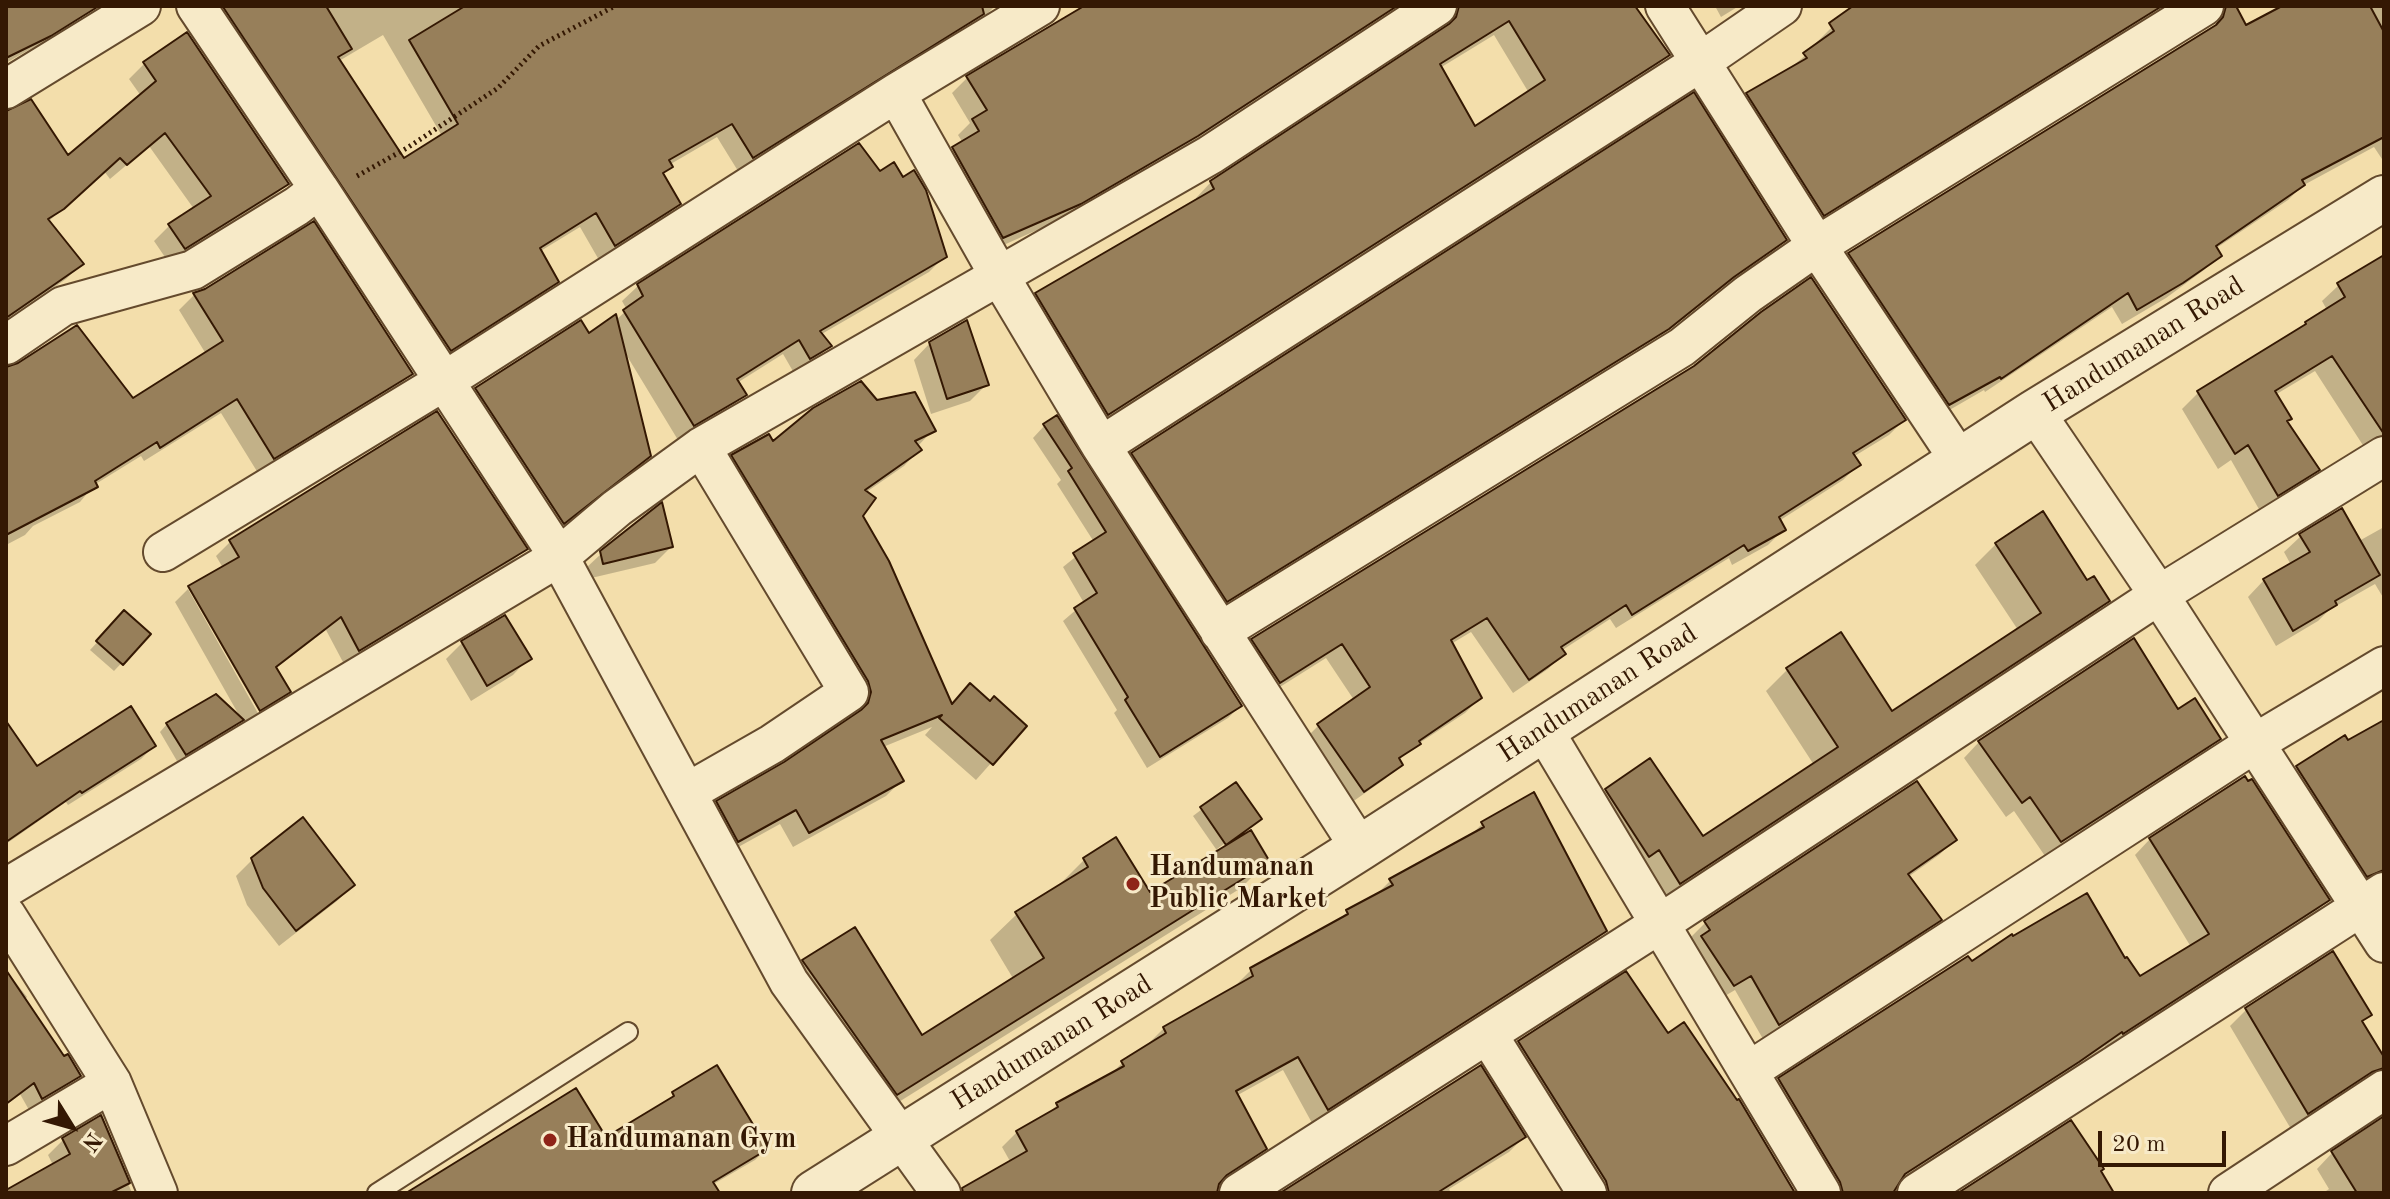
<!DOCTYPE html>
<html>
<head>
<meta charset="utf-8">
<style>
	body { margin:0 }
	#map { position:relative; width:2390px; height:1199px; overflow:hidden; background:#f3deab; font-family:"Old Standard TT",serif }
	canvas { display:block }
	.frame { position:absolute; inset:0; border:8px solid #341803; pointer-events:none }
	.north { position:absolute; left:32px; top:1087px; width:80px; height:80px; -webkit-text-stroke:6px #f7eac8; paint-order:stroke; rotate:127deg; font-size:22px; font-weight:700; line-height:32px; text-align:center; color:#341803 }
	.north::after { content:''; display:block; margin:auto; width:28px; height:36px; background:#341803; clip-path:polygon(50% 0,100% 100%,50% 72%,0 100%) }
	.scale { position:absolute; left:2098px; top:1131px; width:128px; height:36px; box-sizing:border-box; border:4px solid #341803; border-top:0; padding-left:10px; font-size:24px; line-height:28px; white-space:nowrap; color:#341803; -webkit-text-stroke:6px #f7eac8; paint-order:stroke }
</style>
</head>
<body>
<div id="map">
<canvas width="2390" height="1199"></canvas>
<div class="frame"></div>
<div class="north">N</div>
<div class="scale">20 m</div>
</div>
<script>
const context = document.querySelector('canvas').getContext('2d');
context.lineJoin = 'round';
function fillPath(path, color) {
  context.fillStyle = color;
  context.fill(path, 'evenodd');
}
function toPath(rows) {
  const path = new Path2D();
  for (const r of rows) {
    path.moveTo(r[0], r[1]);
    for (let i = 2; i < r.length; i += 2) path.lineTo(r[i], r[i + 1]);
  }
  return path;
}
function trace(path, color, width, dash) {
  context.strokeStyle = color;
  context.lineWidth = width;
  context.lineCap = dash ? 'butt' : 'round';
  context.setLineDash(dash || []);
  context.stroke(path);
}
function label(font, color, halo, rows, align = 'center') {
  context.font = font + ' "Old Standard TT",serif';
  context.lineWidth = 6;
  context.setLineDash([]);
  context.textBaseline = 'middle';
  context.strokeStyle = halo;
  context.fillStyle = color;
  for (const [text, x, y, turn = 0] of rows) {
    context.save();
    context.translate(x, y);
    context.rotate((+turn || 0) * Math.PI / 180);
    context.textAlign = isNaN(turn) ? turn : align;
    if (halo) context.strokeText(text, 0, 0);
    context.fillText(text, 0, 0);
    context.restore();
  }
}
fillPath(toPath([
	[6,6,82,6,85,13,71,26,6,63],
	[228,6,995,6,981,20,738,171,717,137,669,165,662,175,679,204,664,218,599,260,580,227,539,252,557,281,542,296,435,364,210,23],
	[383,35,442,136,404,161,339,61],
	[1088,6,1402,6,1181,151,1064,218,988,252,938,164,963,143,958,135,970,123,952,93,967,78],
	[1436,6,1633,6,1668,55,1652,70,1092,429,1021,310,1036,294,1197,201,1196,198,1211,182,1442,31,1444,20],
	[1494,35,1529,93,1475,129,1440,68],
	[1715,6,1739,6,1721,17],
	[1867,6,2164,6,2158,13,1808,229,1733,110,1748,95,1789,69,1819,44,1817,42,1832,27],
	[2287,6,2384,6,2384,162,2374,147,2302,186,2288,200,2215,249,2219,255,2204,270,2166,298,2122,324,2112,307,1985,392,1984,390,1934,419,1834,269,1849,254],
	[144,64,287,184,271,199,169,263,154,241,169,226,194,209,149,146,110,179,104,171,48,222,81,264,66,279,6,321,6,125,67,158,141,96,129,79],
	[858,146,945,256,929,272,820,335,830,346,814,361,794,373,783,354,737,383,744,395,729,410,678,440,624,351,649,456,632,472,547,539,460,405,476,389,616,320,627,310,622,301,638,286],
	[1785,240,1771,254,1719,290,1653,343,1213,614,1119,468,1133,454],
	[2384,257,2384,443,2366,450,2315,371,2275,395,2285,422,2317,470,2301,486,2260,511,2231,460,2218,469,2182,409,2198,393,2298,332,2327,310,2322,301,2339,285],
	[205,291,411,374,396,389,258,473,221,413,144,461,141,456,94,485,80,502,33,526,25,535,6,545,6,369,132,401,206,354,179,310,194,295],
	[930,343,986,385,970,401,931,414,914,360],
	[876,402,933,430,917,447,919,450,904,466,865,493,860,516,950,706,970,685,990,703,1024,726,976,780,925,735,932,727,883,747,901,781,886,796,793,847,780,824,722,856,702,818,717,803,785,764,854,718,856,707,717,472,733,456,773,444],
	[1904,420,1889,435,1853,457,1858,465,1843,480,1779,521,1784,529,1768,545,1732,565,1729,558,1616,628,1610,619,1561,651,1563,654,1548,669,1513,693,1471,632,1451,644,1480,698,1465,713,1415,746,1398,761,1400,764,1385,779,1348,805,1303,741,1318,726,1354,700,1326,658,1264,697,1237,655,1252,640],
	[1045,425,1240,706,1228,718,1147,768,1114,713,1117,710,1063,621,1084,603,1063,567,1094,542,1057,484,1061,480,1033,438],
	[2384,527,2384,599,2375,584,2329,610,2318,621,2276,646,2248,597,2264,580,2291,565,2284,552,2301,536,2359,541],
	[230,542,525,549,511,563,344,664,326,630,275,669,289,691,263,713,192,589,188,589,223,568,216,556],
	[1996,544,2086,583,2108,601,2086,622,1658,904,1585,812,1606,791,1650,761,1702,839,1814,765,1766,691,1787,670,1840,635,1892,713,2018,630,1975,565],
	[671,547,655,563,587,579,585,569,602,553],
	[188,589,259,715,244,724,175,602],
	[117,621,148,635,114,671,90,650],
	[462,643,529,658,513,675,471,701,446,659],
	[2178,712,2219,738,2203,754,2045,856,2014,811,2006,817,1964,758,1979,742],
	[241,720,233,728,177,761,160,732,167,724],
	[2384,722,2384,894,2364,886,2281,784,2297,768],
	[6,726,36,769,154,746,141,759,68,805,66,802,6,844],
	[1235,784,1254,822,1217,849,1219,852,1249,831,1267,862,1241,888,870,1120,776,988,803,961,921,1038,1014,980,990,940,1017,914,1057,887,1084,860,1116,840,1150,895,1218,852,1193,816],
	[1533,795,1605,931,1590,946,1312,1123,1283,1070,1236,1096,1265,1148,1250,1163,1217,1184,1215,1193,964,1193,1011,1163,1002,1147,1017,1132,1045,1117,1057,1105,1108,1077,1122,1063,1150,1045,1149,1043,1164,1028,1237,987,1236,985,1251,970,1337,922,1347,912,1376,895,1391,880,1468,838,1482,824],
	[2150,839,2328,900,2312,916,2106,1048,2105,1046,2061,1078,1895,1185,1893,1193,1832,1193,1763,1096,1779,1080,1971,964,2124,961,2139,979,2191,947,2135,855],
	[1955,840,1939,855,1908,877,1939,920,1923,935,1763,1039,1735,990,1718,1000,1690,938,1705,923],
	[252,860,353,885,337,901,279,946,247,905,236,876],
	[2332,954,2369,1015,2361,1023,2384,1061,2384,1075,2354,1087,2291,1129,2230,1026,2246,1010],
	[6,970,27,997,24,1000,64,1059,79,1075,66,1088,29,1110,20,1094,6,1105],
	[1667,1036,1793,1193,1591,1193,1505,1056,1519,1042],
	[717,1068,766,1149,755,1160,712,1185,709,1193,410,1193,606,1140],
	[101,1118,132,1193,6,1193,53,1165,48,1155,63,1140],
	[2384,1119,2384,1193,2323,1193,2329,1189,2317,1169,2332,1153],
	[1524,1137,1509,1152,1449,1189,1451,1193,1284,1193]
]), '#0003');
const building = toPath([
	[6,6,99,6,51,36,6,58,6,6],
	[326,6,352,49,338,57,404,158,458,124,409,40,465,6,982,6,984,14,753,158,732,124,669,160,673,167,663,173,681,204,615,246,596,213,540,248,559,282,451,351,223,7,326,6],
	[1084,6,1397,6,1198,136,1081,204,1003,238,952,147,979,131,972,119,987,110,966,76,1084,6],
	[1459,6,1635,6,1670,55,1108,415,1035,293,1214,189,1210,181,1449,24,1456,17,1459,6],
	[1509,21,1545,80,1475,126,1440,64,1509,21],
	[1853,6,2162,6,1824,216,1746,93,1807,58,1803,53,1834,31,1829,23,1853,6],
	[2226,6,2236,6,2246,25,2282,6,2370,6,2384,32,2384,137,2302,180,2305,185,2216,246,2222,256,2183,283,2137,310,2128,293,2001,379,2000,377,1949,405,1848,253,2216,25,2223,17,2226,6],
	[187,32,289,184,185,249,168,224,211,196,165,133,127,165,120,158,64,209,48,219,84,264,6,318,6,111,31,99,68,155,156,81,143,62,187,32],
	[1694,92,1787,240,1734,277,1669,329,1227,602,1131,453,1694,92],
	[859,143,880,171,894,162,903,177,914,170,926,190,947,257,820,331,832,346,810,359,799,340,737,379,747,395,694,426,623,310,643,296,637,284,859,143],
	[314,221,413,374,274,459,237,399,160,448,157,442,95,481,98,487,6,535,6,367,18,363,77,325,133,398,223,341,193,293,205,289,314,221],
	[2384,255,2384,434,2332,356,2275,391,2292,419,2287,421,2320,470,2278,496,2248,445,2235,454,2197,391,2306,324,2305,322,2345,297,2337,283,2384,255],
	[1811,277,1906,420,1853,453,1861,465,1779,517,1786,530,1748,551,1744,545,1632,615,1626,605,1561,647,1566,654,1529,680,1487,618,1451,640,1482,698,1419,741,1421,744,1399,758,1403,765,1364,792,1317,724,1370,687,1342,644,1280,683,1251,639,1694,366,1761,312,1811,277],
	[616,314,651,456,564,524,475,388,581,320,589,333,616,314],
	[967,320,989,385,947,399,929,342,967,320],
	[861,381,877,400,915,392,936,431,915,441,922,450,865,490,876,498,863,516,889,561,952,704,970,683,990,701,994,696,1027,726,993,765,939,718,942,715,881,740,904,781,809,833,796,810,738,842,716,801,784,762,861,710,868,703,871,692,868,681,731,455,769,434,773,441,813,408,861,381],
	[437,411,528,549,359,651,341,617,276,667,291,692,260,711,188,586,239,557,229,540,437,411],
	[1057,415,1242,706,1160,757,1125,700,1128,697,1074,608,1097,593,1073,553,1106,532,1068,471,1072,468,1043,424,1057,415],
	[662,502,673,547,603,564,600,551,662,502],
	[2342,508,2380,575,2335,601,2337,605,2293,631,2263,579,2310,552,2299,534,2342,508],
	[2043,511,2087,580,2094,576,2110,601,1680,884,1659,850,1649,857,1605,789,1650,758,1703,836,1838,747,1786,668,1841,632,1892,711,2041,613,1995,543,2043,511],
	[124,610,151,634,123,665,96,641,124,610],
	[505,615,532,659,487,686,461,641,505,615],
	[2134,638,2178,709,2195,698,2221,739,2061,842,2030,797,2022,803,1978,741,2134,638],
	[216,694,244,720,186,755,166,723,216,694],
	[131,706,156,746,82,793,80,791,6,842,6,721,37,766,131,706],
	[2384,720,2384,870,2367,877,2296,766,2345,735,2348,740,2384,720],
	[2245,776,2248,781,2252,779,2330,900,2123,1034,2122,1032,2079,1062,1905,1174,1893,1193,1843,1193,1840,1182,1778,1078,1968,956,1972,961,2012,934,2013,936,2087,893,2125,958,2127,957,2140,976,2209,934,2149,838,2245,776],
	[1917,781,1957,840,1908,874,1942,920,1779,1025,1751,976,1734,986,1701,936,1710,930,1704,921,1917,781],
	[1236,782,1262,819,1226,845,1200,807,1236,782],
	[1534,792,1607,931,1328,1110,1298,1057,1236,1091,1267,1149,1227,1175,1219,1184,1217,1193,963,1193,962,1188,1027,1151,1016,1131,1058,1107,1056,1103,1124,1066,1121,1061,1166,1033,1163,1027,1253,976,1250,968,1348,914,1346,910,1393,885,1389,879,1484,827,1481,822,1534,792],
	[303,817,355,885,296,931,263,888,251,858,303,817],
	[1251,830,1270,862,897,1095,802,960,855,927,922,1035,1044,958,1015,912,1088,867,1083,858,1116,837,1150,892,1251,830],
	[2333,951,2372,1015,2362,1021,2384,1057,2384,1068,2372,1072,2308,1114,2245,1008,2333,951],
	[6,970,64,1056,68,1054,81,1076,42,1099,34,1083,6,1104,6,970],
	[1626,971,1668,1033,1684,1022,1737,1100,1739,1099,1795,1193,1609,1193,1606,1181,1518,1041,1626,971],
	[717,1065,768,1149,713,1182,720,1193,406,1193,576,1088,606,1137,674,1096,672,1092,717,1065],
	[1481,1065,1526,1137,1437,1193,1280,1193,1481,1065],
	[101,1115,130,1183,110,1193,6,1193,6,1190,70,1154,62,1138,101,1115],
	[2384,1116,2384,1193,2357,1193,2331,1151,2384,1116],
	[2071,1120,2104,1169,2101,1171,2114,1193,1958,1193,2071,1120]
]);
fillPath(building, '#977f5a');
trace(building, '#341803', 2);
const service = toPath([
	[377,1193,628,1032]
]);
const minor = toPath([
	[196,6,319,189],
	[1665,6,1817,246,1960,461],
	[6,89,141,6],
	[896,93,1000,277,1101,446,1360,848],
	[6,345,63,306,193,270,297,206,319,189,559,557,789,982,941,1193],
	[2035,412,2159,595,2384,943],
	[1101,446,1702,61,1782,6],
	[163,552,446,380,896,93,1040,6],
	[1220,632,1682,347,1748,294,1817,246,2204,6],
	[1543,729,1821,1193],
	[688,792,772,744,849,692,701,447],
	[6,888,559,557,617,508,701,447,1210,155,1437,6],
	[6,915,112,1083,158,1193],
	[1488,1035,1587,1193],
	[1749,1071,2255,743,2384,666],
	[6,1146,112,1083],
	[1239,1193,1661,923,2159,595,2384,456],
	[1917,1193,2384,892],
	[2228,1193,2384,1090]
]);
const tertiary = toPath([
	[814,1193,1360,848,2035,412,2384,198]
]);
trace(service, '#644a2d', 22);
trace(minor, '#644a2d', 42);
trace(tertiary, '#644a2d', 48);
trace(toPath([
	[357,176,407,148,498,88,539,46,615,6]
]), '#341803', 5, [2, 4]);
trace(service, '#f7eac8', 18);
trace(minor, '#f7eac8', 38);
trace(tertiary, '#f7eac8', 44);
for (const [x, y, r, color] of [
	[1133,884,8,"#8f2418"],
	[550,1140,8,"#8f2418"]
]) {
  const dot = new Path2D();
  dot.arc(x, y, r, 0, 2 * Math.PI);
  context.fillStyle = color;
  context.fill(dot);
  trace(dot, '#f7eac8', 3);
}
label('28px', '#341803', '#f7eac8', [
	["Handumanan Road",2144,345,-32],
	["Handumanan Road",1598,694,-33],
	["Handumanan Road",1052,1043,-32]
]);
label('bold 28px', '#341803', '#f7eac8', [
	["Handumanan",1149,868],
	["Public Market",1149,900],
	["Handumanan Gym",566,1140]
], 'left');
</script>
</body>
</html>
